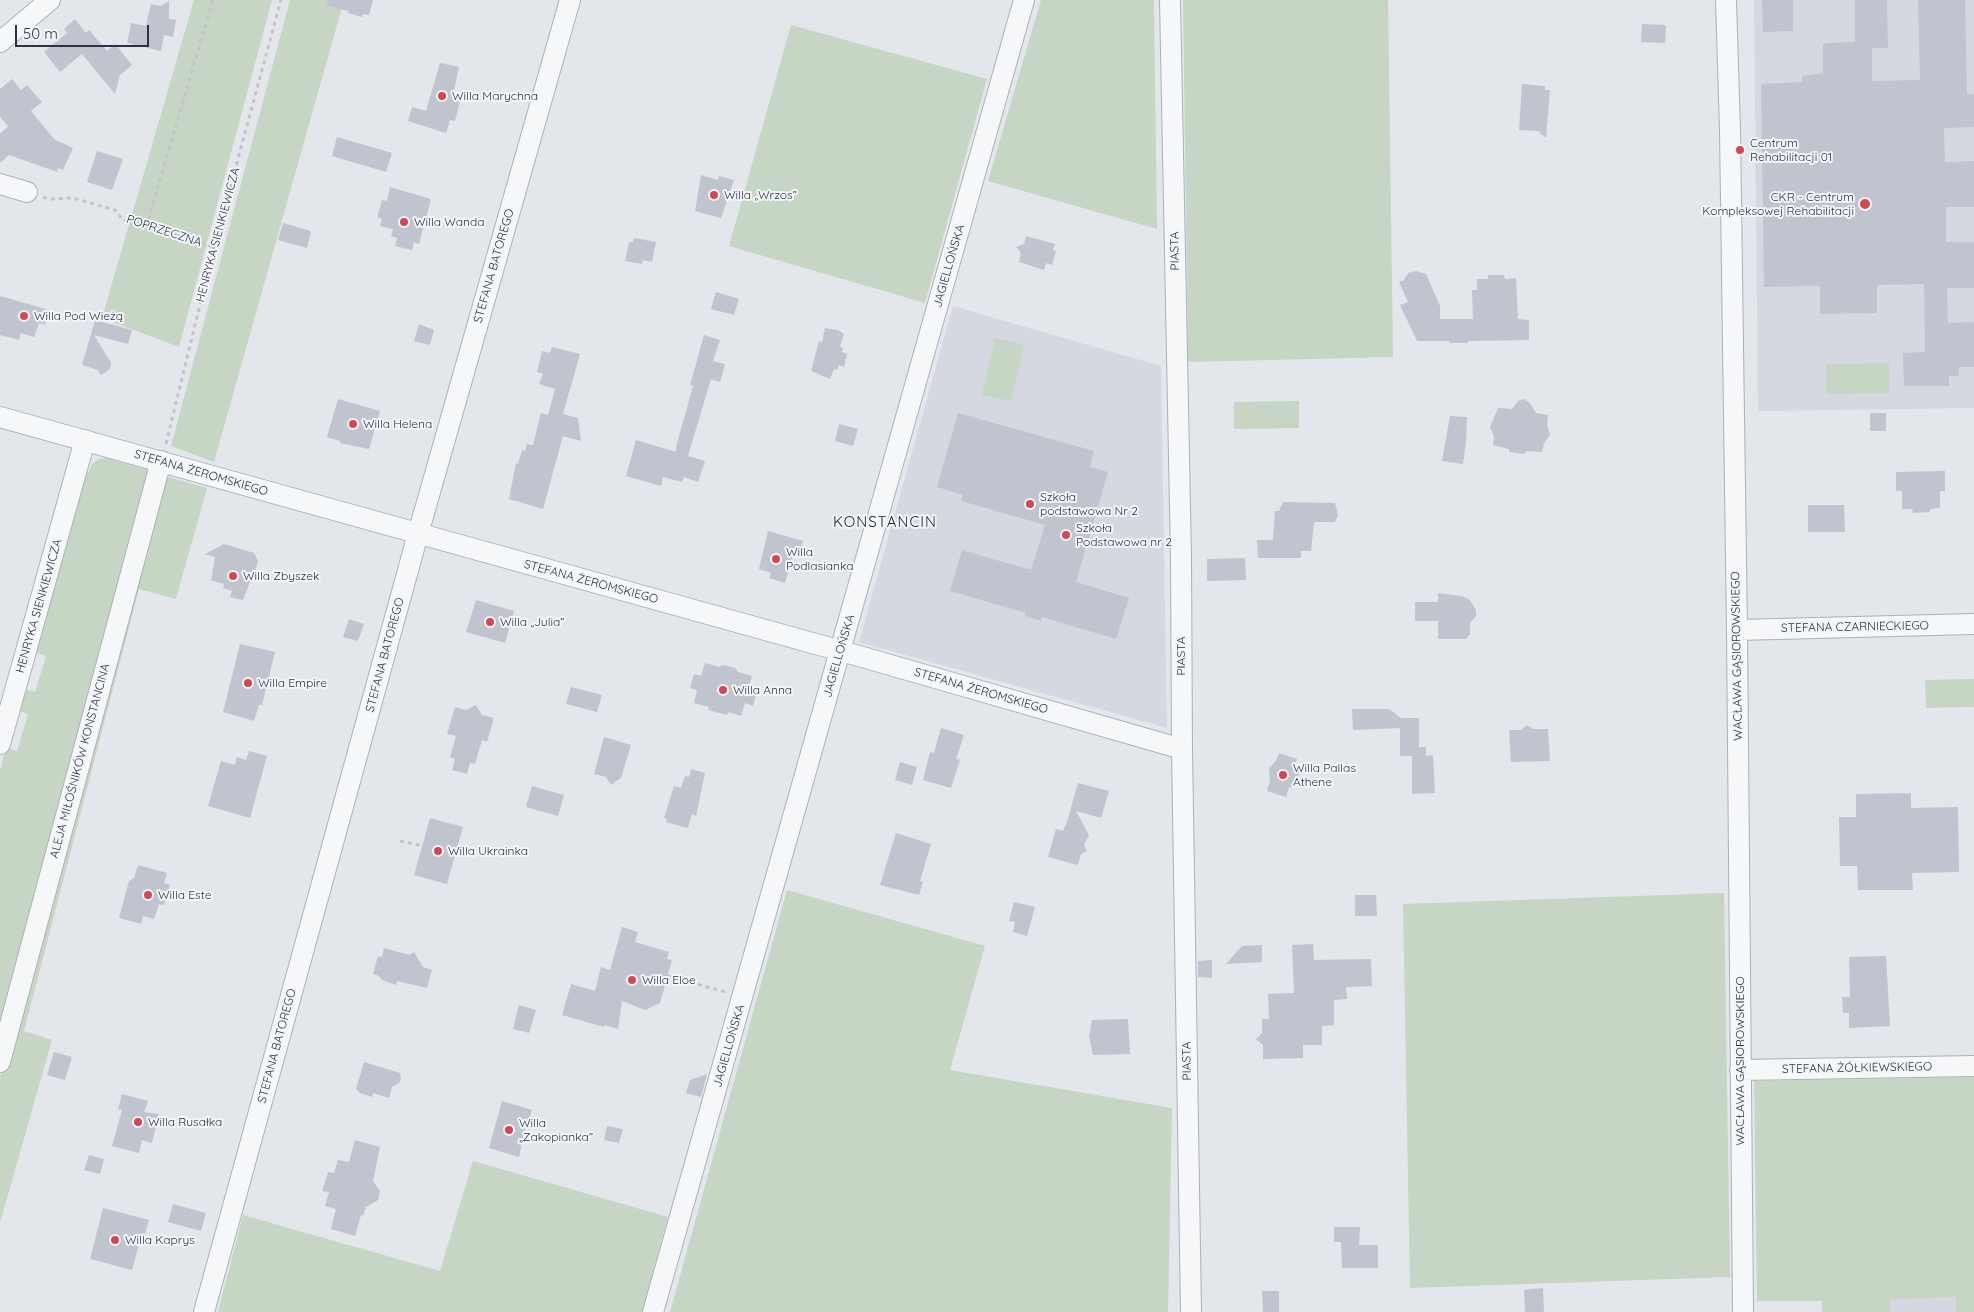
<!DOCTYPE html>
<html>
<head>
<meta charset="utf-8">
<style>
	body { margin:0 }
	#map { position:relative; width:1974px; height:1312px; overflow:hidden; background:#e3e6eb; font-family:Quicksand,sans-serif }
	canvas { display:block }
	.scale { position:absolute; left:15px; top:25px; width:134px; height:22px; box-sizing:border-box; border:2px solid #2b3243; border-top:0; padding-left:6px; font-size:15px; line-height:18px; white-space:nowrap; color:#2b3243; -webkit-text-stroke:4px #f3f5f8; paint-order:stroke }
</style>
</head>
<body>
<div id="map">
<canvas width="1974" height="1312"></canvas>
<div class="scale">50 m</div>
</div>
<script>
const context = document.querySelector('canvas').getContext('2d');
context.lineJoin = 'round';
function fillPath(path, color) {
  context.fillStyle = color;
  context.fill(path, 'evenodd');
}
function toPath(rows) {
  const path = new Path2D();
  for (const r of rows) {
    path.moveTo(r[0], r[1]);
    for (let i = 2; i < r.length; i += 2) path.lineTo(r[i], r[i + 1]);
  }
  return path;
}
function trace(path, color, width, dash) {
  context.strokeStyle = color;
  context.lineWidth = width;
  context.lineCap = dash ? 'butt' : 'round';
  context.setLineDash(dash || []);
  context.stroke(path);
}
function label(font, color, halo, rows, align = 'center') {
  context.font = font + ' Quicksand,sans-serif';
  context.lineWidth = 4;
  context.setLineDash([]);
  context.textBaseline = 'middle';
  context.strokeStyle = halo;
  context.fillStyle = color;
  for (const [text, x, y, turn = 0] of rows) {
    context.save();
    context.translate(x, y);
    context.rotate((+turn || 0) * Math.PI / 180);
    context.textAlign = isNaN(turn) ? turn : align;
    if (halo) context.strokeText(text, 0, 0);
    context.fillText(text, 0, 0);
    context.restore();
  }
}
fillPath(toPath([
	[1754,0,1974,0,1974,408,1758,411],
	[953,306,1161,366,1167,728,859,642],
	[1956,1297,1956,1312,1890,1312,1890,1300]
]), '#d5d8e0');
fillPath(toPath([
	[194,0,272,0,179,347,102,318],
	[290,0,344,0,214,462,171,446],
	[1041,0,1154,0,1157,229,988,181],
	[1183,0,1388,0,1393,357,1188,362],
	[791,25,987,79,925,303,729,246],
	[995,338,1024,345,1011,401,982,395],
	[1889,363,1889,393,1826,394,1826,364],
	[1299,401,1299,428,1234,429,1234,402],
	[106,458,151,471,0,1046,0,771,6,748,17,751,28,714,17,710,23,689,35,692,46,656,34,652,84,472,89,472,92,464,99,459],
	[161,475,207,488,176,599,139,589,24,1031,52,1040,0,1223,0,1078],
	[1974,679,1974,707,1926,708,1925,680],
	[787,890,985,946,950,1070,1172,1108,1168,1312,670,1312],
	[1724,893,1730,1277,1410,1288,1403,904],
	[1974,1077,1974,1312,1956,1312,1956,1297,1890,1300,1890,1312,1822,1312,1822,1301,1757,1301,1754,1081],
	[473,1161,668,1217,642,1312,218,1312,243,1215,440,1271]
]), '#c7d5c4');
fillPath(toPath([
	[328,0,373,0,369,15,363,14,362,17,348,13,349,11,327,6],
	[1762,0,1793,0,1793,31,1763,32],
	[1855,0,1887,0,1888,48,1872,48,1872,81,1920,80,1918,0,1965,0,1967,94,1974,94,1974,127,1944,128,1945,162,1974,161,1974,207,1946,207,1946,242,1974,242,1974,288,1947,288,1948,323,1974,322,1974,367,1959,367,1959,376,1949,376,1949,386,1904,386,1903,353,1925,352,1924,284,1877,285,1877,313,1820,314,1820,286,1764,287,1761,84,1802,82,1802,76,1823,73,1823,45,1826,43,1855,42],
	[169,1,169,19,176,20,173,37,164,35,161,51,127,43,131,23,146,26,151,4,161,6],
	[75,19,86,33,89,30,107,51,115,44,132,65,120,75,115,94,82,54,60,72,44,52,67,33,64,29],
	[1642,24,1666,25,1665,43,1641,42],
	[440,63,459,67,452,99,460,101,455,121,450,120,446,133,408,121,412,107,426,111],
	[12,79,21,90,27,85,42,102,31,111,54,139,73,148,63,170,58,168,57,172,9,155,0,163,0,134,8,126,0,117,0,89],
	[1522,84,1545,86,1545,90,1550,90,1546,138,1538,131,1519,130],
	[337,137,392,153,386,172,332,156],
	[97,151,123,159,112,190,87,182],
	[701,175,718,180,719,176,734,180,721,218,695,211],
	[390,187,431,199,419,244,414,242,412,250,395,246,397,238,391,236,393,229,380,226,382,219,377,217,382,200,387,201],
	[283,223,311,231,307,248,278,240],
	[1026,236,1055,244,1053,250,1056,251,1052,265,1046,263,1044,270,1019,262,1021,253,1016,247,1024,244],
	[634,238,656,242,652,262,643,260,642,264,625,261,629,242,633,242],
	[1416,271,1426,274,1440,306,1440,319,1473,319,1472,290,1477,290,1477,279,1488,279,1488,275,1504,275,1505,279,1516,278,1518,319,1529,320,1529,340,1468,341,1468,343,1449,343,1449,341,1417,341,1400,305,1408,302,1399,282,1404,280,1408,273],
	[716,292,739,299,734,315,711,309],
	[0,296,49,310,45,325,39,323,34,337,21,333,19,340,0,335],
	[95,320,132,330,128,344,94,335,111,363,110,369,101,375,98,370,82,365],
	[419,324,434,330,430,345,414,341],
	[825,328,838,330,844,334,840,347,843,348,842,352,847,354,844,367,839,365,837,370,834,369,830,379,811,371,819,341,822,342],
	[704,335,720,340,713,361,725,364,720,382,711,379,688,456,705,461,698,482,684,477,682,482,663,477,661,486,626,476,636,440,676,452,676,447,693,386,690,385],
	[552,347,580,354,563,414,578,418,581,441,563,436,543,509,509,499,516,463,518,464,522,450,525,451,527,444,533,445,541,413,548,415,555,389,539,384,543,374,537,372,542,351,550,353],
	[338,399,380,411,369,449,340,443,340,441,327,437],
	[1524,399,1530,403,1536,413,1548,415,1547,424,1550,435,1544,443,1542,452,1526,451,1525,454,1509,452,1509,449,1493,445,1494,437,1490,427,1498,408,1512,409,1518,401],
	[958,413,1094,451,1090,467,1108,472,1076,582,1129,598,1116,639,1042,617,1041,621,1025,616,1026,613,950,591,962,550,1031,570,1045,525,961,501,963,495,937,487],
	[1870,413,1886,413,1886,431,1870,431],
	[1450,416,1467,417,1466,442,1463,464,1442,461],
	[839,424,858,429,853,446,835,441],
	[1945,471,1945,491,1940,491,1940,508,1930,509,1930,512,1913,513,1912,509,1902,509,1902,491,1896,491,1896,472],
	[1283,502,1335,503,1338,515,1335,522,1314,522,1311,551,1301,551,1301,558,1258,558,1257,540,1273,540,1275,511,1279,511],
	[1808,505,1844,505,1845,532,1808,532],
	[768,531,803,541,798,556,793,554,785,583,769,578,771,573,759,569],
	[224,544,254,553,258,561,252,582,250,582,243,600,230,597,232,591,223,588,224,584,211,580,215,557,205,554],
	[1245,558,1246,580,1207,581,1207,559],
	[1438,593,1462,596,1470,600,1476,610,1476,616,1470,623,1470,634,1466,639,1438,639,1438,621,1415,621,1415,602,1438,602],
	[476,600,514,611,505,643,466,632],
	[349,619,364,624,358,641,343,637],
	[240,644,275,652,262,705,259,705,254,721,223,712],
	[705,663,719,667,724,665,735,668,738,672,752,676,748,689,757,691,753,706,745,703,741,716,728,712,727,715,708,710,709,707,694,703,697,690,690,688,694,674,701,676],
	[571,687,602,695,597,712,566,704],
	[476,705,482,715,494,718,487,742,482,740,475,764,470,763,467,774,452,770,455,759,450,757,456,736,447,734,455,707,466,710],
	[1352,709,1389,709,1401,718,1419,718,1419,747,1426,747,1426,756,1433,755,1435,793,1412,794,1412,756,1400,756,1400,728,1353,730],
	[1527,725,1533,729,1548,729,1550,761,1511,762,1509,730,1521,730],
	[941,728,964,735,956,759,960,760,951,788,923,780,930,752,934,753],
	[604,737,631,745,621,778,611,785,606,777,594,774],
	[249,751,267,756,250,818,208,806,221,761,235,765,237,757,246,760],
	[1279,753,1297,759,1294,769,1300,771,1295,788,1289,787,1286,797,1267,791,1270,781,1269,768,1276,761],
	[900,762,917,767,912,785,895,780],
	[691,769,705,773,696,816,692,814,688,828,666,822,667,819,664,818,674,786,681,788,685,776,689,777],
	[1078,783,1109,791,1101,818,1076,811,1089,835,1084,845,1087,851,1081,854,1078,865,1048,857,1056,829,1063,831,1067,822],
	[532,786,564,795,558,816,526,807],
	[1911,793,1911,808,1958,807,1959,872,1912,873,1913,890,1858,890,1857,866,1840,866,1839,817,1856,817,1856,794],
	[430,818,463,827,447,884,414,875],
	[896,833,931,844,920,881,923,882,919,895,880,885],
	[138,865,167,873,164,883,170,885,164,905,159,904,154,919,143,916,141,924,119,918,129,881,134,878],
	[1355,895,1376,895,1377,916,1355,916],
	[1014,902,1035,907,1027,936,1013,932,1015,922,1009,921],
	[622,927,638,932,635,942,669,952,667,959,672,960,660,1003,645,1010,622,1001,618,1029,605,1025,604,1027,562,1015,571,984,595,991,601,967,610,970],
	[1313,944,1314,960,1371,959,1372,986,1346,987,1347,999,1334,1000,1334,1025,1322,1026,1322,1045,1303,1045,1303,1058,1263,1059,1263,1045,1256,1039,1262,1033,1262,1019,1269,1019,1268,994,1294,993,1292,945],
	[1262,945,1262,962,1226,964,1242,946],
	[384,948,409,955,414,952,423,967,432,970,427,988,397,981,396,985,382,980,379,976,373,974,378,956,382,957],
	[1886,956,1890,1026,1849,1028,1849,1013,1843,1013,1842,997,1850,997,1849,957],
	[1212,960,1212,978,1198,977,1198,961],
	[519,1005,536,1010,529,1033,513,1029],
	[1128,1019,1130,1054,1093,1055,1089,1036,1092,1020],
	[54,1052,72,1057,65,1080,47,1075],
	[364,1062,400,1073,401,1079,399,1083,392,1087,389,1098,373,1093,372,1097,360,1093,356,1089],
	[707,1074,701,1097,686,1093,690,1080],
	[122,1094,148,1101,144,1112,159,1114,152,1143,142,1140,139,1153,112,1146,122,1110,118,1109],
	[502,1101,532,1110,528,1123,526,1124,519,1157,489,1148],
	[607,1126,623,1129,619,1143,604,1140],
	[355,1140,380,1147,373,1181,380,1191,378,1200,366,1207,363,1216,361,1215,355,1236,331,1229,336,1209,325,1206,329,1192,322,1191,328,1172,334,1173,338,1160,349,1162],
	[89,1155,104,1159,100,1174,84,1170],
	[173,1204,206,1213,201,1231,168,1222],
	[103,1208,149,1220,145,1234,142,1233,132,1270,90,1259],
	[1334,1227,1360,1227,1359,1245,1378,1245,1378,1268,1342,1268,1341,1242,1334,1242],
	[1543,1288,1544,1312,1525,1312,1524,1290],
	[1262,1291,1279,1291,1279,1312,1263,1312]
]), '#c0c4ce');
const street = toPath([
	[1170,0,1181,558,1182,749,1191,1312],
	[1726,0,1730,130,1737,630,1743,1312],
	[0,42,50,0],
	[0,184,27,192],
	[0,417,859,656,1182,749],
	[1737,630,1974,624],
	[0,744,85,440],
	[0,1062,161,461],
	[1740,1070,1974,1066],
	[204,1312,418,534,570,0],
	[653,1312,1024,0]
]);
trace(street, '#acb0b9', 22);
trace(toPath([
	[43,197,51,199,73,198,115,210,123,220,214,247],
	[146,227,213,0],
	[166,444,214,247,281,0],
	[400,841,423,846],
	[667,976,726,992]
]), '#c1c4ca', 3, [4, 4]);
trace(street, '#f6f7f9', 20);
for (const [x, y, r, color] of [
	[442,96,5,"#cf4954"],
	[1740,150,5,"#cf4954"],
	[714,195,5,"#cf4954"],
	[1865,204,6,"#cf4954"],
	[404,222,5,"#cf4954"],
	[24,316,5,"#cf4954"],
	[353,424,5,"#cf4954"],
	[1030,504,5,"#cf4954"],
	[1066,535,5,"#cf4954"],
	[776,559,5,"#cf4954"],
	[233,576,5,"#cf4954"],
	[490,622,5,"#cf4954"],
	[248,683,5,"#cf4954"],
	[723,690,5,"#cf4954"],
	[1283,775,5,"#cf4954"],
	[438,851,5,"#cf4954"],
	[148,895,5,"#cf4954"],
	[632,980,5,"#cf4954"],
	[138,1122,5,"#cf4954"],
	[509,1130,5,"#cf4954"],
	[115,1240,5,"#cf4954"]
]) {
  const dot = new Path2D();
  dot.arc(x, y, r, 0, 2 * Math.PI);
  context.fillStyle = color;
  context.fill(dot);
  trace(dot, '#f3f5f8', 2);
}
label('12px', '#2b3243', '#f3f5f8', [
	["Willa Marychna",452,96],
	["Centrum",1750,143],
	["Rehabilitacji 01",1750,157],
	["Willa „Wrzos”",724,195],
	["CKR - Centrum",1854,197,"right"],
	["Kompleksowej Rehabilitacji",1854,211,"right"],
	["Willa Wanda",414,222],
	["Willa Pod Wieżą",34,316],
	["Willa Helena",363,424],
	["Szkoła",1040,497],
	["podstawowa Nr 2",1040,511],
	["Szkoła",1076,528],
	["Podstawowa nr 2",1076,542],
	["Willa",786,552],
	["Podlasianka",786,566],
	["Willa Zbyszek",243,576],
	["Willa „Julia”",500,622],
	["Willa Empire",258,683],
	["Willa Anna",733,690],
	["Willa Pallas",1293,768],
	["Athene",1293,782],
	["Willa Ukrainka",448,851],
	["Willa Este",158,895],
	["Willa Eloe",642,980],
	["Willa Rusałka",148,1122],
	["Willa",519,1123],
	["„Zakopianka”",519,1137],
	["Willa Kaprys",125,1240]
], 'left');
label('12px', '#2b3243', '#f3f5f8', [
	["POPRZECZNA",164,231,18],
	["HENRYKA SIENKIEWICZA",218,235,-75],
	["PIASTA",1175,251,-91],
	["STEFANA BATOREGO",494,266,-74],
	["JAGIELLOŃSKA",949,266,-74],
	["STEFANA ŻEROMSKIEGO",201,473,16],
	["STEFANA ŻEROMSKIEGO",591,582,15],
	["HENRYKA SIENKIEWICZA",39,606,-74],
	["STEFANA CZARNIECKIEGO",1855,627,-1],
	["STEFANA BATOREGO",385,655,-75],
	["JAGIELLOŃSKA",839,656,-74],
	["PIASTA",1181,656,-90],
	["WACŁAWA GĄSIOROWSKIEGO",1737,656,-91],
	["STEFANA ŻEROMSKIEGO",981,691,16],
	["ALEJA MIŁOŚNIKÓW KONSTANCINA",80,761,-75],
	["STEFANA BATOREGO",277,1046,-75],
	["JAGIELLOŃSKA",729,1046,-74],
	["PIASTA",1187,1061,-91],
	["WACŁAWA GĄSIOROWSKIEGO",1740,1061,-90],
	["STEFANA ŻÓŁKIEWSKIEGO",1857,1068,-1]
]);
context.letterSpacing = '1px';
label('15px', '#1d2334', '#f3f5f8', [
	["KONSTANCIN",885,522]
]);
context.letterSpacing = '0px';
</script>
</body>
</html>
